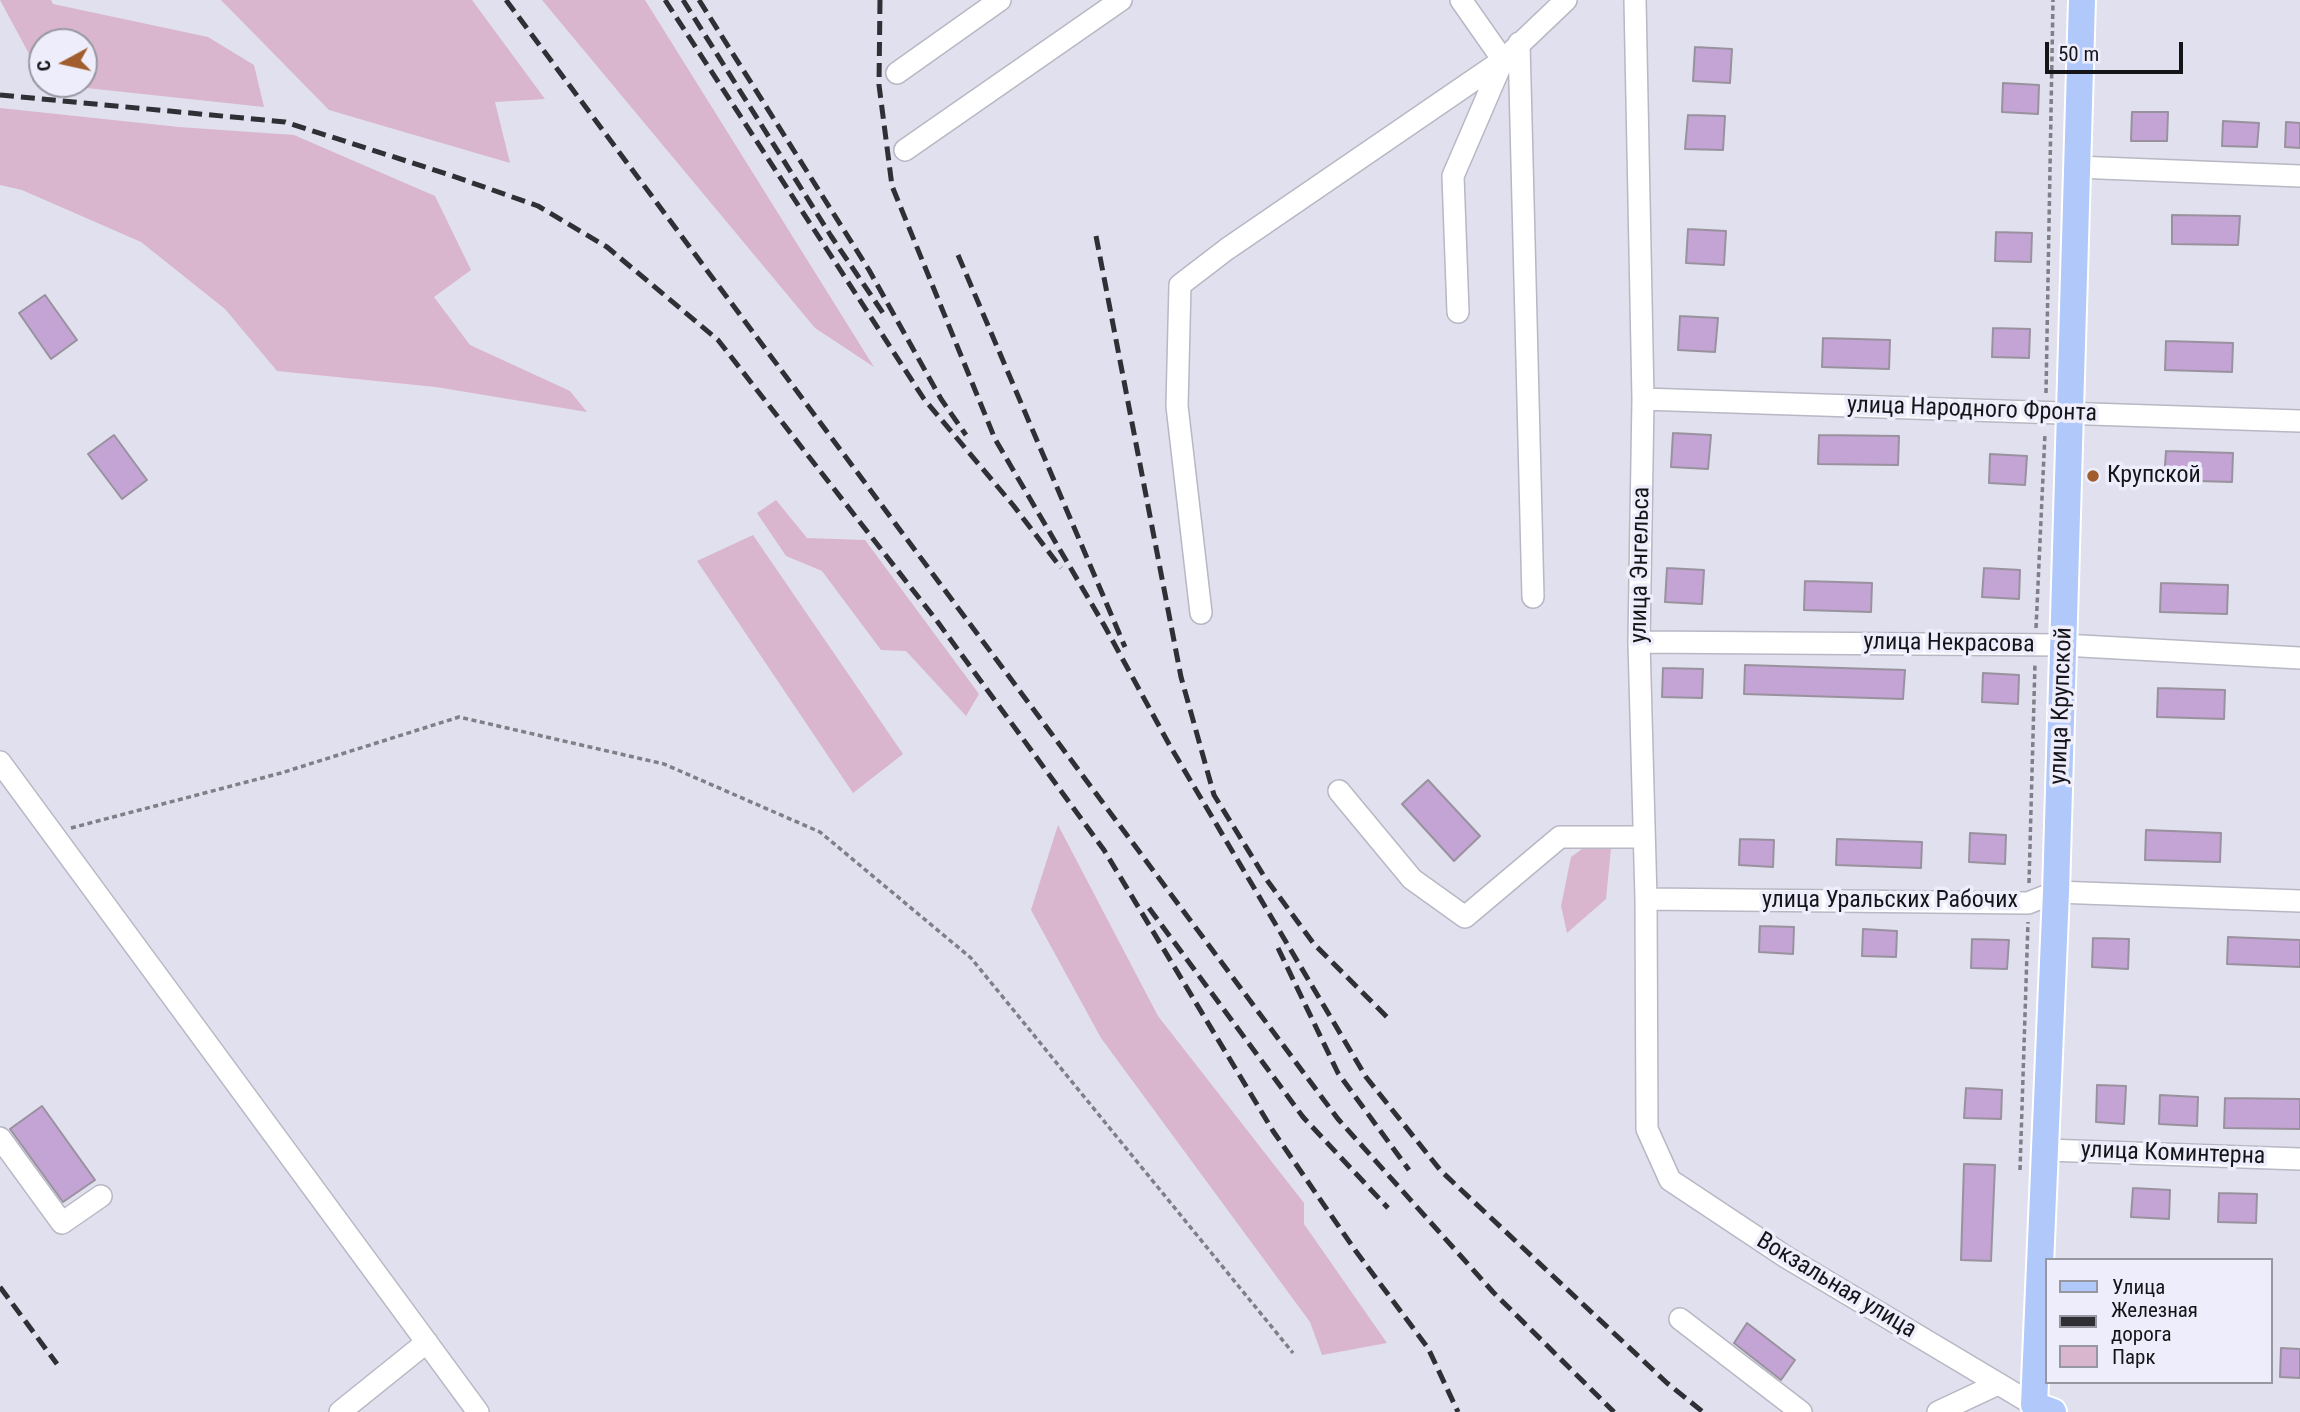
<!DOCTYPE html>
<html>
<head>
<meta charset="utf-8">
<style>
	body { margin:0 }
	#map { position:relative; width:2300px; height:1412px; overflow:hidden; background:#e0e0ee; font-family:"Roboto Condensed",sans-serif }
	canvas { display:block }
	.legend { position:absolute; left:2045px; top:1258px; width:228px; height:126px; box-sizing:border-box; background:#eeedfb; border:2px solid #9797a1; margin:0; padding:9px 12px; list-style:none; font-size:21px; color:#151519 }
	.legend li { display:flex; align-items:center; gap:14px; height:35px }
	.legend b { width:35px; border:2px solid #9797a1 }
	.north { position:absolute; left:28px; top:28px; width:70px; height:70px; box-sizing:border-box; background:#eeedfb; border:2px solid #9797a1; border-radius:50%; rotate:262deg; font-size:19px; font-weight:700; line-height:28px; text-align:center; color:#151519 }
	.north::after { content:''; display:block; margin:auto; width:24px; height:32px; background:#a15d2e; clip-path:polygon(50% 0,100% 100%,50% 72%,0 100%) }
	.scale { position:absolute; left:2045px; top:42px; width:138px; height:32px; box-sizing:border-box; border:4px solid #151519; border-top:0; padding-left:9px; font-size:21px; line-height:24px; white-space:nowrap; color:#151519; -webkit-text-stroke:5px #eeedfb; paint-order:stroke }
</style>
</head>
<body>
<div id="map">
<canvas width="2300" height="1412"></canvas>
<ul class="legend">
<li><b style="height:9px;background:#b0c9fa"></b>Улица</li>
<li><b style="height:9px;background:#2f2f35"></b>Железная дорога</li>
<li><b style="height:19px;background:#d9b6cd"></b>Парк</li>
</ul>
<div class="north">С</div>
<div class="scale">50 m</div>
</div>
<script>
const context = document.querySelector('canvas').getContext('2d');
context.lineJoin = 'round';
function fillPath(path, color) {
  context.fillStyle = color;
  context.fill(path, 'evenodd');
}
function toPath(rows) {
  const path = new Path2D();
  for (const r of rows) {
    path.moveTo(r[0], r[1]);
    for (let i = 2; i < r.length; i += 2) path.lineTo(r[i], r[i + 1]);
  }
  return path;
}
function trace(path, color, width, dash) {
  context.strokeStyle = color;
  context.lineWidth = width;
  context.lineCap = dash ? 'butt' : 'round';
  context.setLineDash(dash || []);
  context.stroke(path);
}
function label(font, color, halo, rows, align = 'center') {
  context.font = font + ' "Roboto Condensed",sans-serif';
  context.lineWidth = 7;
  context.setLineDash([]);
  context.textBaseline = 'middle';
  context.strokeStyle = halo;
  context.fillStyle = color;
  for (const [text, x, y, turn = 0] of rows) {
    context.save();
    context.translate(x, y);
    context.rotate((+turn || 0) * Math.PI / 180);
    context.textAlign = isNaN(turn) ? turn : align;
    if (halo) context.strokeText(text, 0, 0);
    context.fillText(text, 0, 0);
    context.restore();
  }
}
fillPath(toPath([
	[0,0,51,0,53,4,208,37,254,65,264,107,49,84,84,84,84,42,42,42,42,78],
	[221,0,472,0,545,99,495,102,510,163,329,110],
	[542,0,645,0,874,367,815,328],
	[0,108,179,127,294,135,435,196,471,270,434,297,470,345,570,391,587,412,436,387,277,371,225,309,141,242,22,190,0,185],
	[776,500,807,538,865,540,979,694,966,716,906,651,881,650,822,571,786,556,757,513],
	[753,535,903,754,853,793,697,561],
	[1058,825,1158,1016,1304,1203,1304,1224,1387,1343,1322,1355,1310,1322,1101,1038,1031,910],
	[1586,846,1611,848,1606,899,1567,933,1561,906,1571,857]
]), '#d9b6cd');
const building = toPath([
	[1695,47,1732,49,1730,83,1693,81,1695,47],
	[2003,83,2039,85,2038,114,2002,112,2003,83],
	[2132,112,2168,112,2167,141,2131,141,2132,112],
	[1688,115,1725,116,1723,150,1685,149,1688,115],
	[2223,121,2259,123,2257,147,2222,146,2223,121],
	[2286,122,2300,123,2300,148,2285,147,2286,122],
	[2172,215,2240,216,2238,245,2172,244,2172,215],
	[1688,229,1726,231,1724,265,1686,263,1688,229],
	[1996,232,2032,233,2031,262,1995,261,1996,232],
	[45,295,77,340,51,359,19,313,45,295],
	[1680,316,1718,318,1715,352,1678,350,1680,316],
	[1993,328,2030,329,2029,358,1992,357,1993,328],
	[1823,338,1890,340,1889,369,1822,367,1823,338],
	[2166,341,2233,343,2232,372,2165,370,2166,341],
	[1673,433,1711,435,1708,469,1671,467,1673,433],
	[114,435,147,480,122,499,88,454,114,435],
	[1819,435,1899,436,1898,465,1818,464,1819,435],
	[2166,451,2233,453,2232,482,2164,480,2166,451],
	[1990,454,2027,456,2025,485,1989,483,1990,454],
	[1667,568,1704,570,1702,604,1665,602,1667,568],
	[1984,568,2020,570,2019,599,1982,597,1984,568],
	[1805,581,1872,583,1871,612,1804,610,1805,581],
	[2161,583,2228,585,2227,614,2160,612,2161,583],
	[1745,665,1905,670,1903,699,1744,694,1745,665],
	[1663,668,1703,669,1702,698,1662,697,1663,668],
	[1983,673,2019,675,2018,704,1982,702,1983,673],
	[2158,688,2225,690,2224,719,2157,717,2158,688],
	[1428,780,1480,836,1454,861,1402,804,1428,780],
	[2146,830,2221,833,2220,862,2145,860,2146,830],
	[1970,833,2006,835,2005,864,1969,862,1970,833],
	[1740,839,1774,840,1773,867,1739,865,1740,839],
	[1837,839,1922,842,1921,868,1836,865,1837,839],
	[1760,926,1794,927,1793,954,1759,952,1760,926],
	[1863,929,1897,931,1896,957,1862,956,1863,929],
	[2228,937,2300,940,2300,967,2227,964,2228,937],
	[2093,938,2129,939,2128,969,2092,967,2093,938],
	[1972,939,2009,940,2007,969,1971,968,1972,939],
	[2097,1085,2126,1086,2124,1124,2096,1122,2097,1085],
	[1966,1088,2002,1090,2001,1119,1964,1118,1966,1088],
	[2160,1095,2198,1097,2197,1126,2159,1124,2160,1095],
	[2225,1098,2300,1099,2300,1129,2224,1128,2225,1098],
	[42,1106,95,1180,63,1202,10,1129,42,1106],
	[1964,1164,1995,1165,1991,1261,1961,1260,1964,1164],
	[2133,1188,2170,1190,2169,1219,2131,1217,2133,1188],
	[2219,1193,2257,1194,2256,1223,2218,1222,2219,1193],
	[1747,1323,1795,1360,1781,1380,1734,1343,1747,1323],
	[2281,1348,2300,1349,2300,1378,2280,1377,2281,1348]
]);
fillPath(building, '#c3a4d4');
trace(building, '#99929e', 2);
const minor = toPath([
	[1635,0,1643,399,1639,642,1646,899,1647,1129,1670,1180,1786,1257,2034,1405,2034,1412],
	[1519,43,1533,597],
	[897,73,1000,0],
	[905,150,1121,0],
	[2076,167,2300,176],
	[1458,312,1453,176,1503,60,1461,0],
	[1643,399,2300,421],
	[1201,613,1177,406,1180,285,1227,249,1503,60,1566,0],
	[1639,642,2063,645,2300,658],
	[0,762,478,1412],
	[1339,791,1412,879,1465,917,1560,837,1644,837],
	[1646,899,2028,903,2056,892,2300,901],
	[0,1138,62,1223,101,1196],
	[2047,1150,2300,1159],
	[1680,1319,1801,1412],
	[340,1412,427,1342],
	[1938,1412,1998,1384]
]);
const major = toPath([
	[2053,1412,2034,1405,2056,892,2082,0]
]);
trace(minor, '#b8b7c4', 24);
trace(major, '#fff', 30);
trace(toPath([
	[2046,393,2053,0],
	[2036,628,2045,433],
	[71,828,281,773,459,717,664,764,820,832,971,958,1293,1353],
	[2029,883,2035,663],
	[2020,1170,2028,922]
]), '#7f7f88', 3.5, [5, 3.5]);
trace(minor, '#fff', 21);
trace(major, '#b0c9fa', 26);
trace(toPath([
	[506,0,1338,1119,1493,1292,1614,1412],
	[665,0,924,399,1013,505,1061,568],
	[683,0,831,236,883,313],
	[699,0,869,270,941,399,966,435],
	[880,0,879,85,892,186,995,439,1104,625,1170,746,1366,1077,1441,1171,1667,1383,1703,1412],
	[0,95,285,122,450,175,538,206,607,247,718,340,937,621,1104,850,1273,1131,1355,1250,1428,1348,1458,1412],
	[1096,236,1181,677,1214,795,1264,876,1314,944,1390,1020],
	[958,255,1125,647],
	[1149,908,1303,1117,1388,1208],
	[1278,948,1338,1073,1409,1170],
	[0,1287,57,1364]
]), '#2f2f35', 5, [14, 7]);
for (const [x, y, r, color] of [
	[2093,476,7,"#a15d2e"]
]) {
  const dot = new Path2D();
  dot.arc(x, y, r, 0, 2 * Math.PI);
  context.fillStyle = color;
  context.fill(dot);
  trace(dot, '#eeedfb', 2.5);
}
label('24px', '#151519', '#eeedfb', [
	["улица Народного Фронта",1972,410,2],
	["улица Энгельса",1641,565,-89],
	["улица Некрасова",1949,644,1],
	["улица Крупской",2062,706,-88],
	["улица Уральских Рабочих",1890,901],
	["улица Коминтерна",2173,1154,2],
	["Вокзальная улица",1836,1286,31]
]);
label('24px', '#151519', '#eeedfb', [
	["Крупской",2107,476]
], 'left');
</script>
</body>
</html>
